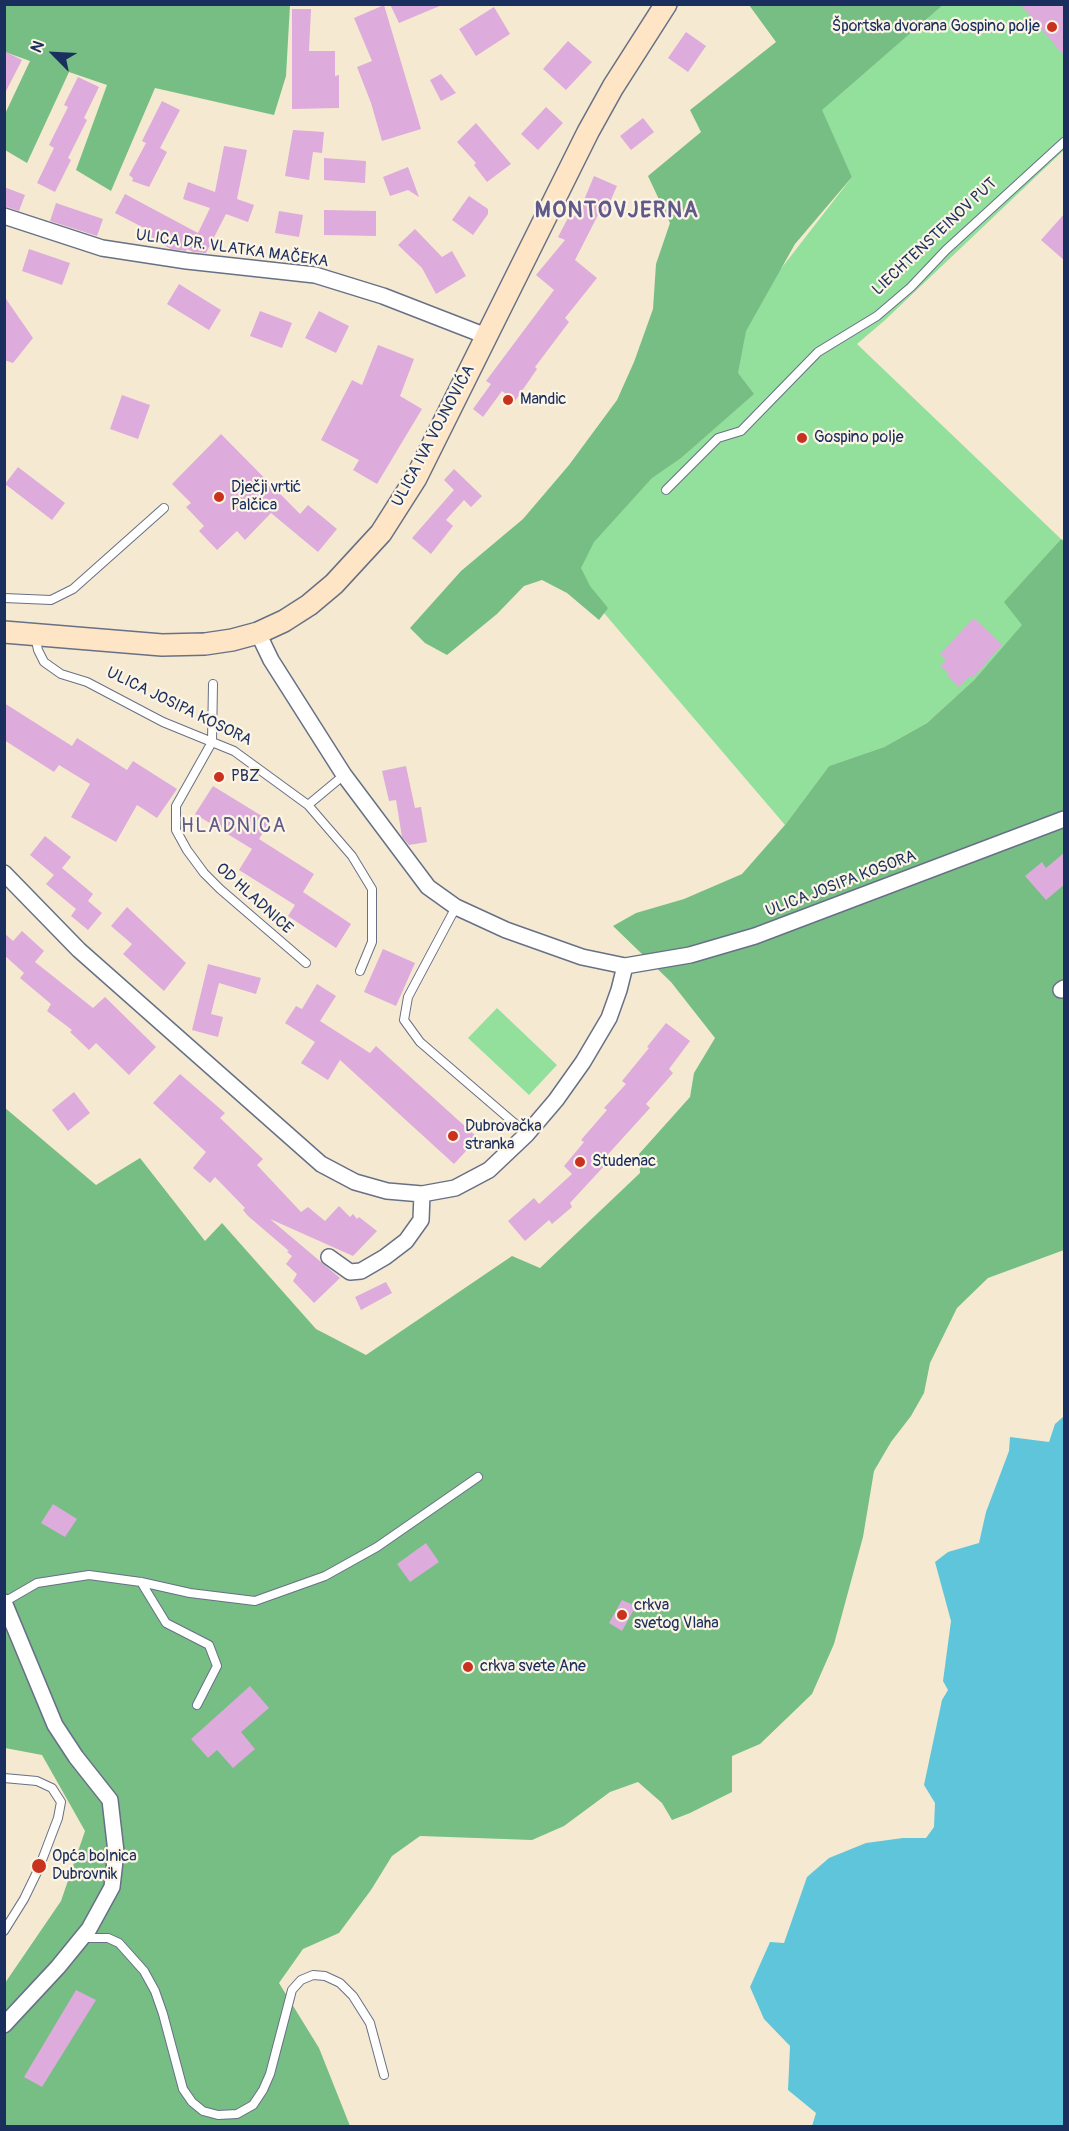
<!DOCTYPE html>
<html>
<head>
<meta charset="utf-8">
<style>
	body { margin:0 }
	#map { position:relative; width:1069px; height:2131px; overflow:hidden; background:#f5ead1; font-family:Pangolin,sans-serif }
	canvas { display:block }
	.frame { position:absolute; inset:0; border:6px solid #1b2f5e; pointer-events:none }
	.north { position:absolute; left:24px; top:24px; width:60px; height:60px; -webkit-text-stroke:4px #fcf5e5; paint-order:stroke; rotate:294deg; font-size:16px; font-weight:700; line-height:24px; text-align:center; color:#1b2f5e }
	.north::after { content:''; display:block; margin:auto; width:21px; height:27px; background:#1b2f5e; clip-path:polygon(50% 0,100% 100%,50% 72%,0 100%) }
</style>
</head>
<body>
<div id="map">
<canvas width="1069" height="2131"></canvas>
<div class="frame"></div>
<div class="north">N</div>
</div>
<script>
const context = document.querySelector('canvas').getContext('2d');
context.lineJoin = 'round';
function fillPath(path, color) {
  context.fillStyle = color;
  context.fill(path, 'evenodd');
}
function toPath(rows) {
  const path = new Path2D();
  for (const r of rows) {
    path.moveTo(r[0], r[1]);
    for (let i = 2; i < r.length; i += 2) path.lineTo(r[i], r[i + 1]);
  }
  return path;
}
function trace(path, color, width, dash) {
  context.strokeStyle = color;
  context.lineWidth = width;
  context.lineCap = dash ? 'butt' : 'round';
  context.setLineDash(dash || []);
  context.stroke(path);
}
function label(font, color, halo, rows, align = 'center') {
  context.font = font + ' Pangolin,sans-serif';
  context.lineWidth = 4.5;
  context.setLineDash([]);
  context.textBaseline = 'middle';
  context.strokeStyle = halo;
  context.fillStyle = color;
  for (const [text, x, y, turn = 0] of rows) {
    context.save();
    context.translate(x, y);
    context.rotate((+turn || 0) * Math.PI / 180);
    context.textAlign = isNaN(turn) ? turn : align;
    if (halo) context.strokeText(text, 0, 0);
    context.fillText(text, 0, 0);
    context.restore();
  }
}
fillPath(toPath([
	[943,5,1064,5,1064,150,884,321,857,344,1061,539,1005,602,1023,625,974,680,927,723,884,747,829,766,785,825,557,558,852,177,821,110],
	[497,1008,557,1065,529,1095,468,1038]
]), '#93e09d');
fillPath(toPath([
	[5,5,290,5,286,76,274,115,155,88,111,191,76,170,107,85,69,72,27,163,5,150,4,116,30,61,5,52],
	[749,5,943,5,822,110,852,177,795,244,746,331,738,373,754,394,681,458,652,478,594,542,581,568,590,586,608,608,599,620,567,593,542,580,524,586,497,614,447,655,425,643,410,628,461,571,523,519,569,465,617,400,634,362,653,309,656,264,670,223,648,176,701,132,690,110,776,42],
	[1061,539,1064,541,1064,1250,988,1278,957,1308,930,1363,924,1393,911,1416,891,1442,874,1471,863,1537,834,1644,812,1694,760,1744,732,1756,732,1792,690,1813,672,1820,662,1803,638,1782,610,1792,564,1826,532,1840,420,1836,392,1856,371,1890,339,1933,303,1949,279,1983,319,2048,350,2126,5,2126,5,1983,61,1901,85,1831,42,1755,5,1748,4,1107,96,1185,140,1158,205,1241,222,1223,316,1329,366,1355,512,1256,540,1268,640,1173,639,1154,690,1097,694,1073,715,1038,671,982,613,926,636,913,684,899,742,874,785,825,829,766,884,747,927,723,974,680,1022,625,1004,602]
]), '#76be84');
fillPath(toPath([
	[1064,1416,1064,2126,812,2126,816,2113,788,2090,790,2046,764,2019,750,1987,770,1942,784,1943,807,1877,829,1858,866,1843,903,1838,926,1838,934,1827,935,1803,924,1785,942,1700,948,1690,943,1681,951,1621,935,1562,948,1552,979,1543,986,1512,1009,1451,1010,1437,1049,1442,1055,1424]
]), '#5ec5db');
fillPath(toPath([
	[390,4,442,4,442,5,399,23],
	[1020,4,1065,4,1065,57],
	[384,5,421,129,382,141,371,103,357,67,372,61,354,18],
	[494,7,510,34,476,56,459,29],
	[292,9,311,9,309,51,335,51,335,76,339,75,339,108,292,109],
	[686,32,706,46,688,72,668,58],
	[568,41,592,62,566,90,543,69],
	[4,51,22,60,4,95],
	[441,74,456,93,441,101,430,80],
	[78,77,99,87,84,118,87,120,68,158,71,160,55,192,37,183,54,148,49,145,68,107,64,105],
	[162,101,180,110,160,148,167,152,149,187,132,181,133,178,129,175,146,143,142,141],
	[546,107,563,123,538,150,521,134],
	[643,118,654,132,631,150,620,136],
	[476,123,511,164,487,182,474,165,476,163,457,142],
	[293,130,324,132,322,153,313,152,309,180,285,176],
	[224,146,247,150,237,199,254,205,248,222,226,214,206,253,193,252,187,249,186,251,171,249,145,235,148,230,115,213,125,194,198,233,210,208,183,199,188,182,215,192],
	[324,158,366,161,365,183,324,180],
	[408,167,419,197,408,190,390,196,383,177],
	[594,176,617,186,606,211,601,209,575,260,597,278,565,318,569,322,535,367,537,369,515,401,502,391,483,417,473,409,491,384,486,381,554,290,536,275,565,240,558,237,570,214,577,217],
	[4,187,25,195,19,211,4,206],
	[469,196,488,209,488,214,473,235,452,220],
	[56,203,103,219,97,236,50,221],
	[324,210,376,211,376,236,324,235],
	[279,211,303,215,299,237,275,233],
	[1065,213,1065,261,1041,240],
	[415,229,442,257,452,251,466,276,436,294,422,268,398,245],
	[29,249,70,263,62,285,22,271],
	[179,284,221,310,209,330,167,304],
	[4,296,33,338,13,363,4,360],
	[260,311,292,323,282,348,250,336],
	[319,311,349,326,336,353,305,338],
	[378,345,414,359,400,396,422,409,377,484,353,470,359,460,321,440,352,380,362,385],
	[122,395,150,405,138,439,110,429],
	[221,434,300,514,308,505,337,529,318,552,271,513,245,540,237,531,217,550,199,531,204,526,186,507,191,503,172,484],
	[18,467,65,503,52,520,5,484],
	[454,469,482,496,471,507,464,500,446,520,453,526,431,554,412,538,454,490,444,480],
	[974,618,1002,645,973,678,970,676,959,687,947,675,949,673,940,666,946,660,940,654],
	[4,703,72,746,77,738,127,770,133,761,177,789,157,818,137,805,116,842,71,817,90,784,59,765,54,772,4,740],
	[406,766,415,808,421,807,427,842,409,845,402,837,396,800,389,801,382,771],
	[213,786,270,821,259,839,314,874,303,892,351,924,336,948,288,916,295,905,239,870,252,849,195,814],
	[45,836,71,857,62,868,93,894,88,901,102,913,88,930,71,916,76,909,46,884,54,875,30,855],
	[1065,852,1065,884,1046,900,1025,876,1042,862,1046,868],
	[127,907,186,963,164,991,123,954,132,944,111,926],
	[22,931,44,951,35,962,93,1008,105,997,156,1047,129,1075,96,1043,89,1050,70,1032,72,1030,47,1011,51,1004,20,978,24,973,4,955,4,933,13,941],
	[383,949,415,963,396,1006,364,992],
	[208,964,261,978,256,994,219,983,211,1014,223,1017,218,1037,192,1030],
	[317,984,336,996,320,1021,370,1053,376,1046,478,1138,454,1164,340,1060,328,1080,301,1063,315,1042,285,1023,296,1006,302,1009],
	[666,1023,690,1041,669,1069,673,1073,646,1104,650,1108,602,1161,606,1164,570,1203,572,1207,552,1224,549,1220,525,1241,508,1221,534,1198,539,1204,572,1174,564,1166,584,1142,581,1140,607,1110,604,1108,626,1084,622,1081,649,1048,647,1047],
	[180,1074,225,1113,220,1118,263,1159,257,1165,301,1212,308,1207,325,1221,339,1206,350,1217,353,1214,357,1219,359,1217,377,1231,353,1256,270,1219,340,1278,314,1303,293,1281,297,1274,286,1264,292,1256,287,1252,289,1251,248,1216,243,1210,245,1208,215,1177,210,1183,193,1168,206,1152,153,1103],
	[74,1092,90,1113,68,1131,52,1110],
	[386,1282,392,1293,361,1310,355,1297],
	[53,1504,77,1519,65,1537,41,1523],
	[426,1543,439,1562,410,1582,397,1564],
	[622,1600,636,1606,622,1631,609,1623],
	[250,1686,269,1708,241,1732,255,1749,233,1768,217,1750,208,1758,191,1739],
	[76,1990,96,2000,42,2087,24,2077]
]), '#ddabdc');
const lane = toPath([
	[666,490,718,438,741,431,818,352,877,316,911,287,946,250,1064,142],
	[4,598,51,600,73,589,164,508],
	[35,636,38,650,44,662,61,674,87,682,163,722,234,751,308,805,352,856,372,889,372,942,360,971],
	[213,684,212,742,176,806,176,830,187,850,204,873,220,889,306,963],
	[308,805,344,775],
	[456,907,408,997,404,1020,420,1042,527,1134],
	[141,1582,166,1623,209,1645,217,1666,197,1705],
	[6,1601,37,1583,89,1575,141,1582,190,1593,255,1601,325,1576,377,1547,478,1477],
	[4,1778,37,1781,52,1788,61,1802,58,1818,39,1868,24,1899,4,1931],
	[83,1938,108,1938,119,1943,144,1971,155,1991,163,2014,183,2089,192,2102,203,2111,218,2115,237,2114,253,2105,263,2090,270,2074,292,1990,301,1980,313,1975,325,1976,340,1983,353,1996,370,2023,384,2075]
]);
const street = toPath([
	[4,216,102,248,187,261,315,275,383,296,486,336],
	[258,633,271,660,344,775,428,887,456,907,506,930,582,957,625,966,690,955,755,936,1064,819],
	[4,873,79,950,321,1164,355,1182,387,1191,422,1194,455,1188,489,1170,527,1134,556,1100,583,1062,609,1018,619,990,625,966],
	[1061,990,1064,988],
	[329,1257,350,1272,361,1271,385,1257,406,1241,421,1220,422,1194],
	[4,1602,55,1725,76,1757,110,1800,116,1852,112,1887,89,1929,58,1967,4,2025]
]);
const secondary = toPath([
	[4,632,162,645,205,644,232,640,258,633,284,621,309,605,334,584,381,533,416,478,588,132,613,87,666,4]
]);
trace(lane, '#677086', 10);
trace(street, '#677086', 18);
trace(secondary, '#677086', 24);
trace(lane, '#fff', 8);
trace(street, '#fff', 15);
trace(secondary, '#fee5c5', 21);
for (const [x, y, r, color] of [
	[1052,27,6,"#c8321e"],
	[508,400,6,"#c8321e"],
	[802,438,6,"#c8321e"],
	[219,497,6,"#c8321e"],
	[219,777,6,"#c8321e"],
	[453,1136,6,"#c8321e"],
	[580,1162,6,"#c8321e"],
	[622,1615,6,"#c8321e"],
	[468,1667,6,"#c8321e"],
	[39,1866,8,"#c8321e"]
]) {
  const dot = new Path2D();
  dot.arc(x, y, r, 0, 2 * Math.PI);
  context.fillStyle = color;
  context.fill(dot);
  trace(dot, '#fcf5e5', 2);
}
label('16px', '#1b2f5e', '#fcf5e5', [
	["Športska dvorana Gospino polje",1040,27,"right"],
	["Mandic",520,400],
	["Gospino polje",814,438],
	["Dječji vrtić",231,488],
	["Palčica",231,506],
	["PBZ",231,777],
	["Dubrovačka",465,1127],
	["stranka",465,1145],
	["Studenac",592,1162],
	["crkva",634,1606],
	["svetog Vlaha",634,1624],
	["crkva svete Ane",480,1667],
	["Opća bolnica",52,1857],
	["Dubrovnik",52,1875]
], 'left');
label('16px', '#1b2f5e', '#fcf5e5', [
	["LIECHTENSTEINOV PUT",935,237,-43],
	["ULICA DR. VLATKA MAČEKA",232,249,8],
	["ULICA IVA VOJNOVIĆA",434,436,-62],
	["ULICA JOSIPA KOSORA",179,707,26],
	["ULICA JOSIPA KOSORA",841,884,-21],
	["OD HLADNICE",254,899,42]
]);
context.letterSpacing = '1.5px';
label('20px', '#5f5a8a', '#fcf5e5', [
	["HLADNICA",234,827]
]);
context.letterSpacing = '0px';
context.letterSpacing = '1.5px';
label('bold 22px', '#5f5a8a', '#fcf5e5', [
	["MONTOVJERNA",617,211]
]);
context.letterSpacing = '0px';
</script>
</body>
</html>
